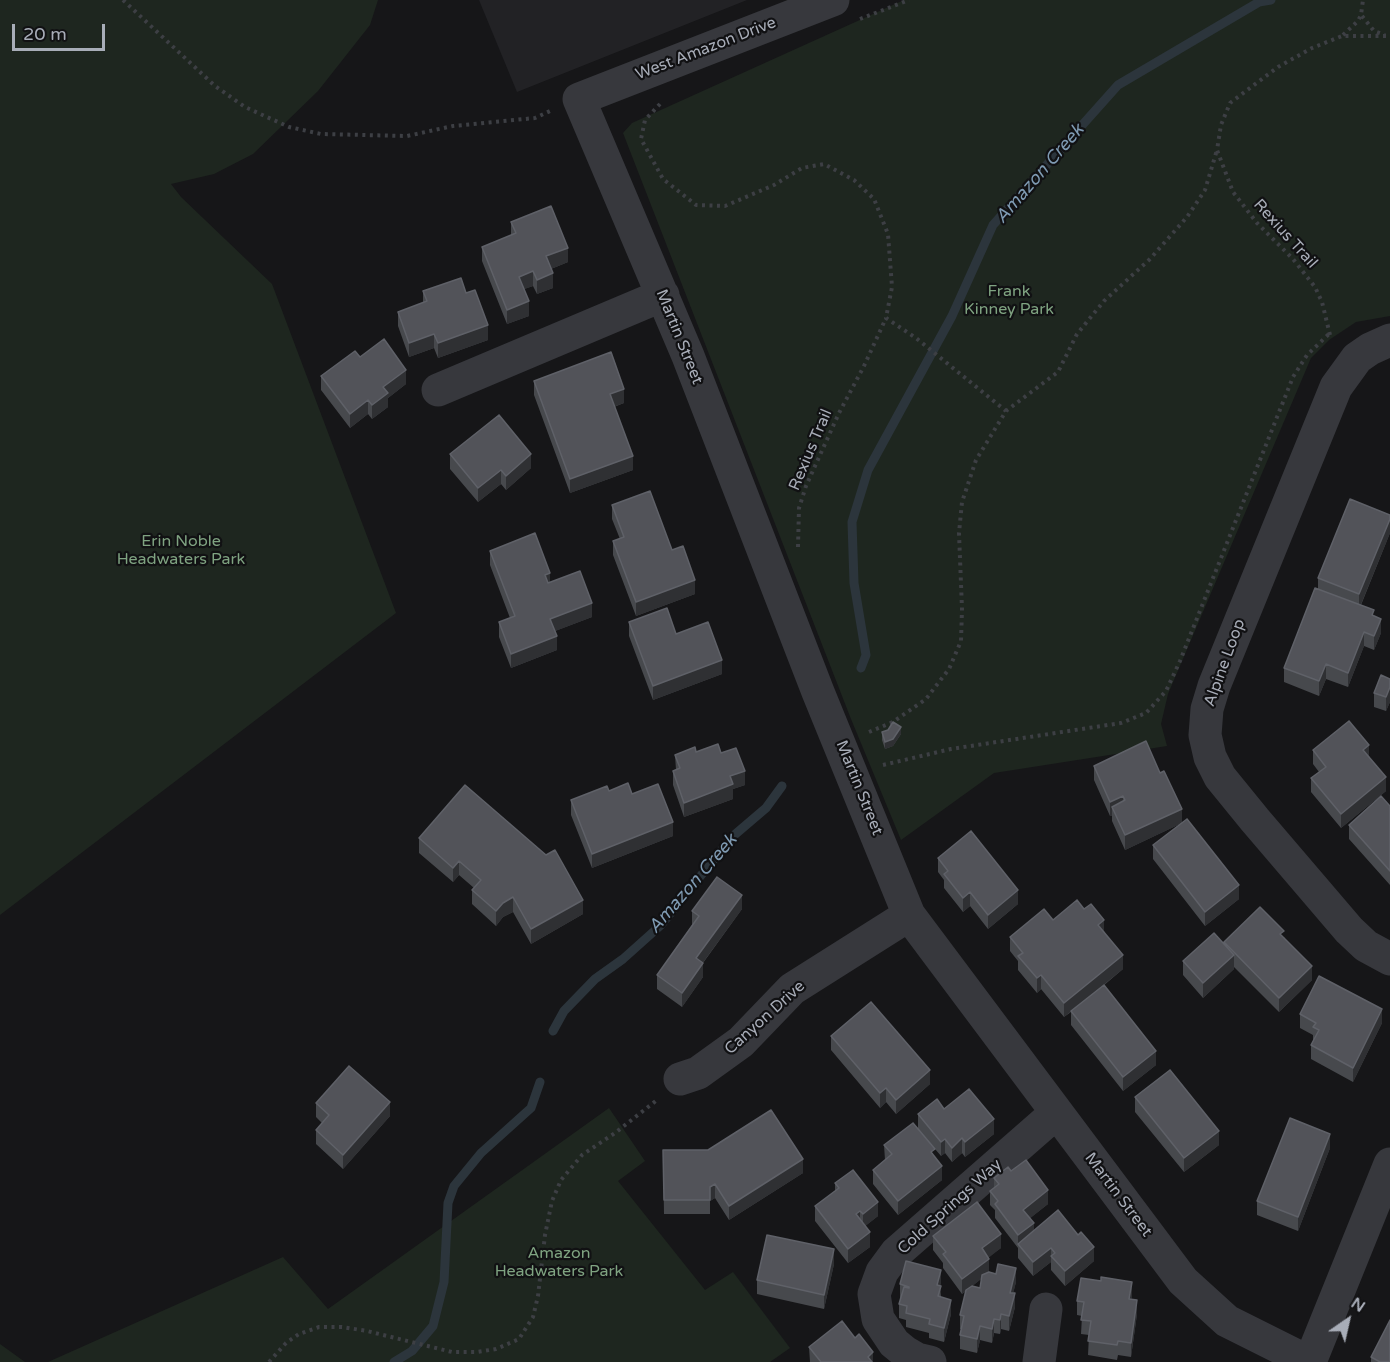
<!DOCTYPE html>
<html>
<head>
<meta charset="utf-8">
<style>
	body { margin:0 }
	#map { position:relative; width:1390px; height:1362px; overflow:hidden; background:#161618; font-family:"Varela Round",sans-serif }
	canvas { display:block }
	.north { position:absolute; left:1318px; top:1290px; width:60px; height:60px; -webkit-text-stroke:4px #111113; paint-order:stroke; rotate:34deg; font-size:16px; font-weight:700; line-height:24px; text-align:center; color:#a8adb8 }
	.north::after { content:''; display:block; margin:auto; width:21px; height:27px; background:#a8adb8; clip-path:polygon(50% 0,100% 100%,50% 72%,0 100%) }
	.scale { position:absolute; left:12px; top:24px; width:93px; height:27px; box-sizing:border-box; border:3px solid #a8adb8; border-top:0; padding-left:8px; font-size:18px; line-height:21px; white-space:nowrap; color:#a8adb8; -webkit-text-stroke:4px #111113; paint-order:stroke }
</style>
</head>
<body>
<div id="map">
<canvas width="1390" height="1362"></canvas>
<div class="north">N</div>
<div class="scale">20 m</div>
</div>
<script>
const context = document.querySelector('canvas').getContext('2d');
context.lineJoin = 'round';
function fillPath(path, color) {
  context.fillStyle = color;
  context.fill(path, 'evenodd');
}
function toPath(rows) {
  const path = new Path2D();
  for (const r of rows) {
    path.moveTo(r[0], r[1]);
    for (let i = 2; i < r.length; i += 2) path.lineTo(r[i], r[i + 1]);
  }
  return path;
}
function trace(path, color, width, dash) {
  context.strokeStyle = color;
  context.lineWidth = width;
  context.lineCap = dash ? 'butt' : 'round';
  context.setLineDash(dash || []);
  context.stroke(path);
}
function label(font, color, halo, rows, align = 'center') {
  context.font = font + ' "Varela Round",sans-serif';
  context.lineWidth = 4.5;
  context.setLineDash([]);
  context.textBaseline = 'middle';
  context.strokeStyle = halo;
  context.fillStyle = color;
  for (const [text, x, y, turn = 0] of rows) {
    context.save();
    context.translate(x, y);
    context.rotate((+turn || 0) * Math.PI / 180);
    context.textAlign = isNaN(turn) ? turn : align;
    if (halo) context.strokeText(text, 0, 0);
    context.fillText(text, 0, 0);
    context.restore();
  }
}
fillPath(toPath([
	[479,0,747,0,517,92]
]), '#222225');
fillPath(toPath([
	[0,0,378,0,370,25,318,91,253,154,214,174,171,184,181,197,272,284,396,613,0,915],
	[904,0,1390,0,1390,316,1356,322,1329,340,1311,358,1168,694,1161,724,1167,746,994,773,901,840,851,719,623,133,632,123],
	[609,1108,645,1161,618,1181,705,1290,733,1272,790,1348,770,1362,48,1362,283,1257,328,1309],
	[0,1344,25,1362,0,1362]
]), '#1e261f');
trace(toPath([
	[861,668,866,655,854,583,852,522,868,470,952,316,993,225,1118,85,1259,2,1271,0],
	[553,1031,564,1011,595,979,623,959,661,925,732,837,766,808,782,786],
	[394,1362,412,1351,433,1326,444,1282,448,1203,454,1186,481,1153,531,1108,540,1082]
]), '#2c353c', 9);
trace(toPath([
	[123,0,215,86,245,107,289,127,321,134,407,136,453,126,535,118,550,111],
	[1362,16,1374,31,1385,35],
	[860,19,909,0],
	[1343,35,1358,21,1361,15,1363,0],
	[660,104,645,120,641,139,663,179,696,205,725,206,774,185,802,168,824,164,854,180,874,199,888,234,892,287,886,318,916,338,1006,411],
	[1330,335,1322,302,1315,287,1293,259,1257,223,1233,192,1217,150,1221,125,1230,103,1278,67,1312,48,1342,36,1390,36],
	[798,547,799,508,806,486,839,413,864,366,886,318],
	[869,732,893,722,926,699,949,669,961,641,962,609,959,533,962,502,976,460,1006,411,1058,372,1077,334,1104,301,1150,259,1187,217,1205,190,1217,150],
	[883,765,951,749,1121,723,1146,713,1166,691,1180,661,1293,377,1307,355,1330,333],
	[269,1362,286,1343,299,1334,319,1327,342,1327,367,1331,452,1352,477,1352,496,1349,519,1339,533,1317,538,1296,545,1235,552,1201,561,1180,582,1155,615,1133,657,1100]
]), '#3d3f44', 4, [3, 4.5]);
trace(toPath([
	[833,0,579,99,688,356,818,692,909,915,1183,1281,1227,1321,1309,1362],
	[1390,340,1370,349,1357,358,1336,387,1214,686,1207,709,1205,735,1210,757,1220,777,1255,820,1349,930,1366,946,1390,959],
	[438,390,663,295],
	[680,1079,698,1073,741,1042,792,989,909,915],
	[930,1362,917,1359,905,1352,894,1343,878,1319,874,1294,882,1272,896,1253,1056,1113],
	[1039,1362,1046,1309],
	[1310,1362,1390,1164]
]), '#37383d', 33);
fillPath(toPath([
	[511,222,568,262,551,269,553,288,537,294,533,286,524,289,529,316,507,324,482,261,482,247,511,235],
	[423,291,466,293,488,340,438,358,434,348,409,357,398,326,398,312,423,303],
	[360,357,406,384,388,398,388,407,372,419,368,414,350,428,321,390,321,376],
	[534,381,624,403,614,407,633,470,570,493,534,395],
	[450,454,531,468,506,490,501,484,478,502,450,469],
	[612,505,695,594,636,616,613,555,613,541,620,539,612,519],
	[1390,515,1390,533,1361,605,1374,616,1381,633,1374,650,1364,646,1348,687,1326,679,1319,696,1284,682,1284,668,1318,589,1318,578],
	[490,551,550,582,592,617,555,631,557,650,511,668,499,637,499,622,510,618,490,565],
	[629,622,676,634,722,674,653,700,629,636],
	[1390,679,1390,702,1386,711,1374,707,1374,693],
	[882,732,901,734,893,746,885,749,882,740],
	[1313,750,1369,756,1386,791,1341,828,1311,792,1311,778,1319,772,1313,764],
	[696,752,721,753,745,785,733,789,733,799,684,817,673,785,673,771,676,770,675,755],
	[1094,766,1182,823,1125,850,1112,821,1112,816,1110,816,1094,780],
	[609,791,632,794,673,836,592,868,571,815,571,800],
	[1390,806,1390,885,1349,839,1349,825],
	[419,838,583,914,531,944,513,912,503,917,496,926,472,904,472,890,474,888,459,875,453,882,419,853],
	[1153,845,1239,899,1205,926,1153,859],
	[938,858,1018,904,988,929,970,906,963,912,944,888,944,880,938,872],
	[742,909,703,963,703,977,682,1007,657,989,657,975,692,925,692,911],
	[1084,909,1104,931,1123,969,1096,992,1156,1065,1123,1091,1071,1025,1071,1012,1064,1017,1041,989,1037,993,1018,970,1018,961,1010,951,1010,937,1053,920],
	[1284,937,1312,980,1279,1012,1234,967,1234,969,1203,998,1183,975,1183,961,1224,943,1224,942],
	[1300,1014,1382,1023,1353,1082,1311,1059,1311,1045,1313,1041,1313,1035,1300,1028],
	[831,1036,930,1084,896,1114,886,1102,880,1108,831,1050],
	[1135,1097,1219,1145,1184,1172,1135,1112],
	[316,1103,390,1116,343,1169,316,1144,316,1130,322,1123,316,1117],
	[944,1109,994,1134,965,1157,962,1153,952,1162,945,1153,941,1156,918,1129,918,1114],
	[884,1145,935,1157,942,1180,898,1215,873,1184,873,1170,885,1160],
	[1330,1148,1298,1231,1257,1215,1257,1201],
	[663,1150,803,1173,729,1220,715,1198,710,1201,710,1214,664,1214],
	[1011,1171,1048,1204,1030,1218,1034,1231,1094,1261,1065,1286,1051,1270,1051,1262,1033,1276,1018,1258,1018,1248,995,1218,995,1210,990,1205,990,1191,994,1188,994,1178],
	[835,1183,878,1216,865,1226,870,1247,848,1263,815,1221,815,1206,835,1191],
	[933,1236,1001,1248,988,1257,989,1272,1016,1282,1013,1293,1015,1307,1009,1331,1001,1329,1000,1334,994,1333,992,1343,980,1340,977,1353,960,1349,960,1335,961,1329,960,1329,960,1315,966,1291,962,1294,943,1268,943,1263,933,1250],
	[982,1278,980,1288,971,1287],
	[834,1264,824,1309,757,1294,757,1280],
	[900,1284,940,1286,941,1297,951,1314,944,1342,929,1338,929,1333,906,1327,906,1320,899,1318,899,1304,901,1299,900,1298],
	[1132,1296,1131,1299,1137,1314,1131,1357,1118,1355,1117,1360,1088,1355,1089,1335,1081,1334,1082,1316,1077,1315,1077,1301],
	[809,1347,873,1362,810,1362],
	[1371,1357,1390,1362,1371,1362]
]), '#47494d');
fillPath(toPath([
	[568,248,568,262,546,271,546,256],
	[533,271,533,286,519,291,519,277],
	[553,273,553,288,537,294,537,280],
	[529,301,529,316,507,324,507,310],
	[488,325,488,340,438,358,438,343],
	[434,334,434,348,409,357,409,343],
	[406,370,406,384,388,398,388,407,372,419,372,405,383,387],
	[624,389,624,403,610,408,610,394],
	[368,400,368,414,350,428,350,414],
	[531,454,531,468,506,490,506,476],
	[633,456,633,470,570,493,570,479],
	[501,470,501,484,478,502,478,488],
	[1390,519,1390,533,1359,609,1359,594],
	[550,573,550,587,545,575],
	[695,580,695,594,636,616,636,602],
	[592,603,592,617,550,633,550,619],
	[1381,619,1381,633,1374,650,1374,636],
	[1364,632,1364,646,1348,687,1348,673],
	[557,636,557,650,511,668,511,654],
	[722,660,722,674,653,700,653,686],
	[1326,664,1326,679,1319,696,1319,681],
	[1390,687,1390,702,1386,711,1386,697],
	[901,727,901,734,893,746,885,749,885,742],
	[1369,745,1369,760,1363,750],
	[745,771,745,785,733,789,733,799,684,817,684,803,730,776],
	[1386,777,1386,791,1341,828,1341,814],
	[1123,796,1123,810,1112,807,1112,816,1110,816,1110,802],
	[1182,809,1182,823,1125,850,1125,835],
	[673,822,673,836,592,868,592,854],
	[459,861,459,875,453,882,453,868],
	[1239,885,1239,899,1205,926,1205,912],
	[1018,890,1018,904,988,929,988,915],
	[970,892,970,906,963,912,963,898],
	[742,895,742,909,696,972,696,958],
	[513,897,513,912,503,917,496,926,496,911,503,903],
	[583,900,583,914,531,944,531,929],
	[1104,920,1104,934,1098,925],
	[1123,955,1123,969,1064,1017,1064,1003],
	[1234,955,1234,969,1203,998,1203,983],
	[703,963,703,977,682,1007,682,993],
	[1312,966,1312,980,1279,1012,1279,998],
	[1041,975,1041,989,1037,993,1037,978],
	[1382,1009,1382,1023,1353,1082,1353,1068],
	[1156,1051,1156,1065,1123,1091,1123,1077],
	[930,1070,930,1084,896,1114,896,1100],
	[886,1088,886,1102,880,1108,880,1093],
	[390,1102,390,1116,343,1169,343,1155],
	[994,1119,994,1134,965,1157,965,1142],
	[1219,1131,1219,1145,1184,1172,1184,1158],
	[1330,1134,1330,1148,1298,1231,1298,1217],
	[962,1138,962,1153,952,1162,952,1148],
	[945,1139,945,1153,941,1156,941,1142],
	[803,1159,803,1173,729,1220,729,1206],
	[942,1166,942,1180,898,1215,898,1201],
	[715,1184,715,1198,710,1201,710,1187],
	[1048,1190,1048,1204,1023,1224,1023,1210],
	[878,1202,878,1216,863,1228,863,1214],
	[860,1211,860,1225,856,1214],
	[1034,1223,1034,1237,1018,1244,1018,1235],
	[870,1232,870,1247,848,1263,848,1249],
	[1001,1234,1001,1248,982,1263,982,1248],
	[1094,1247,1094,1261,1065,1286,1065,1271],
	[1051,1248,1051,1262,1033,1276,1033,1262],
	[834,1249,834,1264,824,1309,824,1295],
	[989,1259,989,1273,962,1294,962,1279],
	[1016,1268,1016,1282,1010,1307,1010,1293],
	[941,1270,941,1284,937,1299,937,1285],
	[1132,1282,1132,1296,1129,1313,1129,1299],
	[1015,1293,1015,1307,1009,1331,1009,1316],
	[951,1300,951,1314,944,1342,944,1328],
	[1137,1300,1137,1314,1131,1357,1131,1343],
	[1001,1314,1001,1329,1000,1334,1000,1320],
	[994,1319,994,1333,992,1343,992,1329],
	[980,1326,980,1340,977,1353,977,1339],
	[873,1352,873,1362,868,1362,868,1357]
]), '#2f3033');
const building = toPath([
	[551,206,568,248,546,256,553,273,537,280,533,271,519,277,529,301,507,310,482,247,516,233,511,222,551,206],
	[461,278,466,293,475,290,488,325,438,343,434,334,409,343,398,312,427,301,423,291,461,278],
	[384,339,406,370,383,387,388,393,372,405,368,400,350,414,321,376,355,351,360,357,384,339],
	[611,352,624,389,610,394,633,456,570,479,534,381,611,352],
	[499,415,531,454,506,476,501,470,478,488,450,454,499,415],
	[650,491,672,550,683,546,695,580,636,602,613,541,624,537,612,505,650,491],
	[1350,499,1390,515,1390,519,1359,594,1318,578,1350,499],
	[535,533,550,573,545,575,548,583,580,571,592,603,550,619,557,636,511,654,499,622,515,616,490,551,535,533],
	[1315,588,1374,610,1372,615,1381,619,1374,636,1364,632,1348,673,1326,664,1319,681,1284,668,1315,588],
	[667,608,676,634,708,622,722,660,653,686,629,622,667,608],
	[1381,675,1390,679,1390,687,1386,697,1374,693,1381,675],
	[1349,721,1369,745,1363,750,1386,777,1341,814,1311,778,1326,767,1313,750,1349,721],
	[893,722,901,727,893,739,885,742,882,732,888,730,893,722],
	[1146,741,1160,773,1164,771,1182,809,1125,835,1112,807,1125,800,1123,796,1110,802,1094,766,1146,741],
	[718,744,721,753,736,748,745,771,730,776,733,784,684,803,673,771,680,768,675,755,695,747,696,752,718,744],
	[628,783,632,794,658,784,673,822,592,854,571,800,607,786,609,791,628,783],
	[465,785,546,855,555,850,583,900,531,929,513,897,503,903,496,911,472,890,481,880,459,861,453,868,419,838,465,785],
	[1381,796,1390,806,1390,871,1349,825,1381,796],
	[1187,819,1239,885,1205,912,1153,845,1187,819],
	[971,831,1018,890,988,915,970,892,963,898,944,874,948,871,938,858,971,831],
	[717,877,742,895,696,958,703,963,682,993,657,975,699,916,692,911,717,877],
	[1077,900,1084,909,1091,904,1104,920,1098,925,1123,955,1064,1003,1041,975,1037,978,1018,956,1023,953,1010,937,1044,909,1053,920,1077,900],
	[1260,907,1284,931,1280,934,1312,966,1279,998,1224,942,1260,907],
	[1214,933,1234,955,1203,983,1183,961,1214,933],
	[1319,976,1382,1009,1353,1068,1311,1045,1319,1030,1313,1027,1316,1023,1300,1014,1319,976],
	[1104,985,1156,1051,1123,1077,1071,1011,1104,985],
	[871,1002,930,1070,896,1100,886,1088,880,1093,831,1036,871,1002],
	[349,1066,390,1102,343,1155,316,1130,329,1115,316,1103,349,1066],
	[1170,1070,1219,1131,1184,1158,1135,1097,1170,1070],
	[969,1089,994,1119,965,1142,962,1138,952,1148,945,1139,941,1142,918,1114,937,1099,944,1109,969,1089],
	[771,1110,803,1159,729,1206,715,1184,710,1187,710,1200,664,1200,663,1150,708,1150,771,1110],
	[1290,1118,1330,1134,1298,1217,1257,1201,1290,1118],
	[913,1123,935,1149,931,1152,942,1166,898,1201,873,1170,892,1154,884,1145,913,1123],
	[1026,1160,1048,1190,1023,1210,1034,1223,1018,1235,995,1204,998,1201,990,1191,999,1184,994,1178,1008,1167,1011,1171,1026,1160],
	[853,1170,878,1202,863,1214,860,1211,856,1214,870,1232,848,1249,815,1206,839,1188,835,1183,853,1170],
	[977,1202,1001,1234,982,1248,989,1259,962,1279,943,1254,946,1252,933,1236,977,1202],
	[1058,1210,1078,1235,1081,1232,1094,1247,1065,1271,1051,1256,1055,1253,1051,1248,1033,1262,1018,1244,1058,1210],
	[767,1235,834,1249,824,1295,757,1280,767,1235],
	[906,1261,941,1270,937,1285,941,1286,938,1296,951,1300,944,1328,929,1324,930,1319,906,1313,907,1306,899,1304,904,1287,909,1288,909,1287,900,1284,906,1261],
	[998,1264,1016,1268,1010,1293,1015,1293,1009,1316,1001,1314,1000,1320,994,1319,992,1329,980,1326,977,1339,960,1335,964,1316,960,1315,966,1290,972,1286,980,1288,982,1275,989,1272,996,1274,998,1264],
	[1101,1277,1132,1282,1129,1299,1137,1300,1131,1343,1118,1341,1117,1345,1088,1341,1091,1321,1081,1320,1084,1302,1077,1301,1081,1278,1101,1281,1101,1277],
	[1390,1320,1390,1362,1380,1362,1371,1357,1390,1320],
	[842,1321,855,1338,859,1334,873,1352,868,1357,872,1362,821,1362,809,1347,842,1321]
]);
fillPath(building, '#525359');
trace(building, '#5f6168', 1.5);
label('16px', '#a8adb8', '#111113', [
	["West Amazon Drive",706,49,-21],
	["Rexius Trail",1285,234,48],
	["Martin Street",679,337,68],
	["Rexius Trail",811,450,-67],
	["Alpine Loop",1225,663,-70],
	["Martin Street",859,788,68],
	["Canyon Drive",765,1018,-42],
	["Martin Street",1118,1195,53],
	["Cold Springs Way",950,1207,-42]
]);
label('16px', '#7fa381', '#111113', [
	["Frank",1009,292],
	["Kinney Park",1009,310],
	["Erin Noble",181,542],
	["Headwaters Park",181,560],
	["Amazon",559,1254],
	["Headwaters Park",559,1272]
]);
label('italic 18px', '#7f9bb3', '#111113', [
	["Amazon Creek",1040,174,-49],
	["Amazon Creek",693,884,-49]
]);
</script>
</body>
</html>
